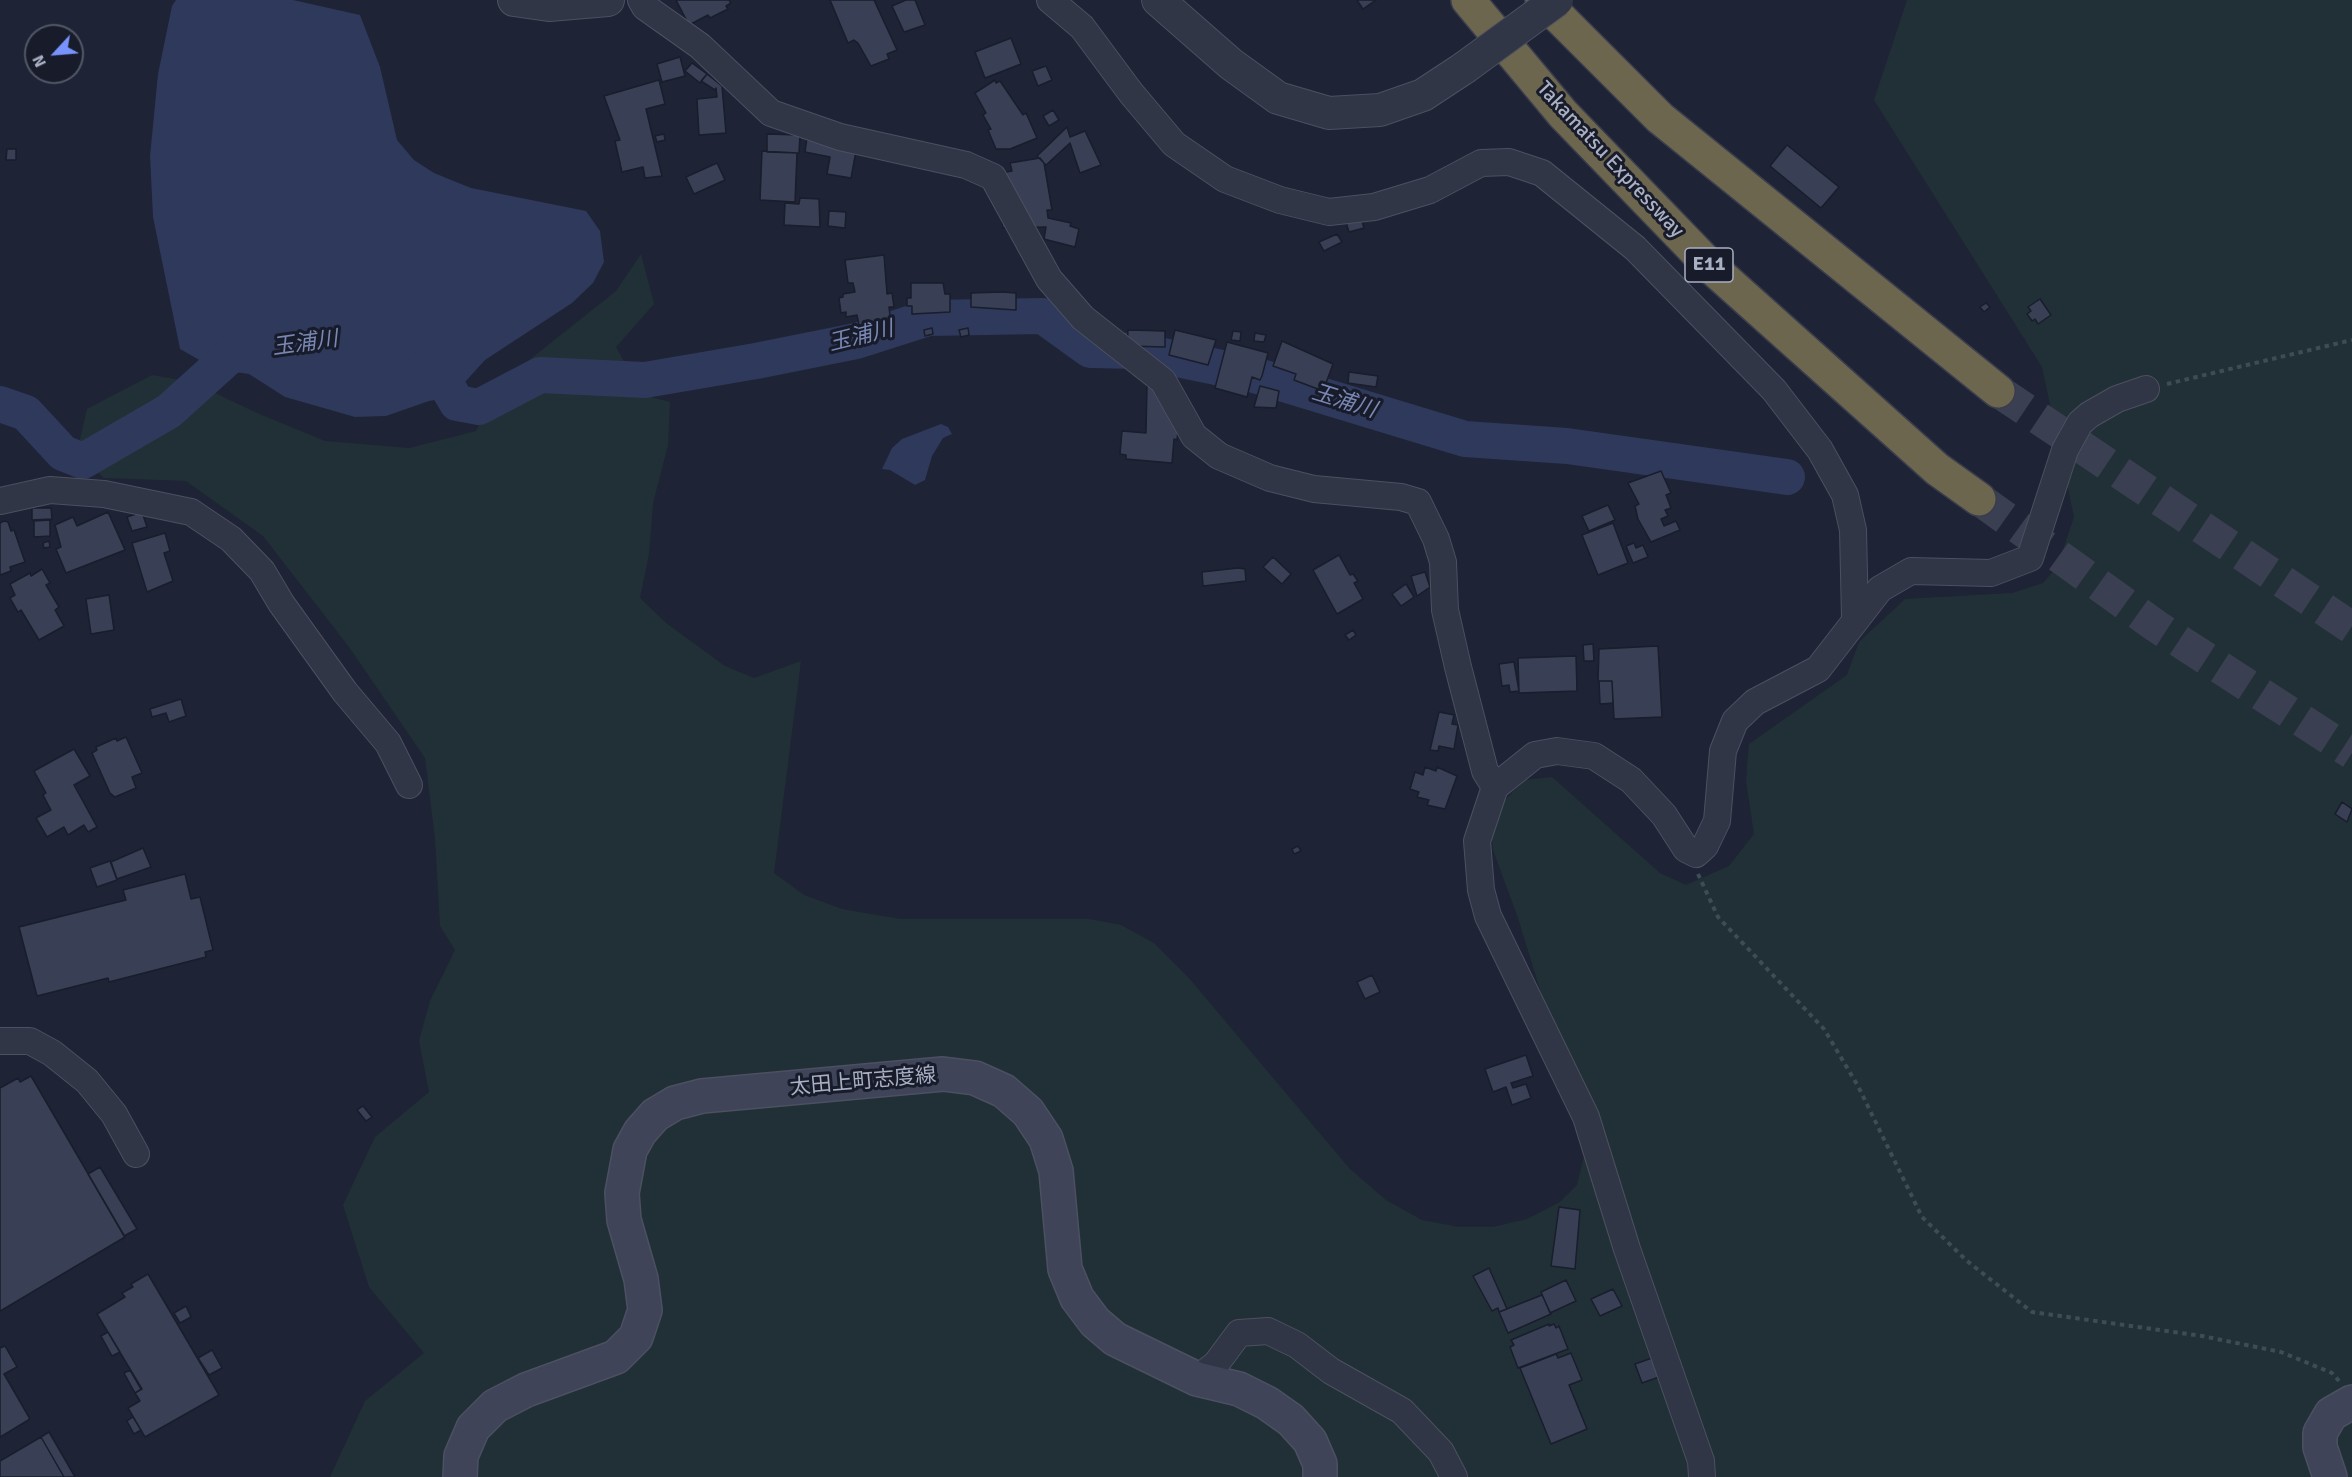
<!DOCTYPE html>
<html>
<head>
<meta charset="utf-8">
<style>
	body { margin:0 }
	#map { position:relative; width:2352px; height:1477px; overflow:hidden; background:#1e2335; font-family:Signika,sans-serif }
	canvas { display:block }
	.north { position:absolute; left:24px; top:24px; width:60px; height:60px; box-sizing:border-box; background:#171b2a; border:2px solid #525767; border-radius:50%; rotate:244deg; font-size:16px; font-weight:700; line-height:24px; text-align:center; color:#aab0c3 }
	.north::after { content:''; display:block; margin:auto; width:21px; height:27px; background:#7893fb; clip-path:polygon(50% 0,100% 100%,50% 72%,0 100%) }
</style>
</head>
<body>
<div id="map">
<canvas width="2352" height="1477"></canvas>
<div class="north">N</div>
</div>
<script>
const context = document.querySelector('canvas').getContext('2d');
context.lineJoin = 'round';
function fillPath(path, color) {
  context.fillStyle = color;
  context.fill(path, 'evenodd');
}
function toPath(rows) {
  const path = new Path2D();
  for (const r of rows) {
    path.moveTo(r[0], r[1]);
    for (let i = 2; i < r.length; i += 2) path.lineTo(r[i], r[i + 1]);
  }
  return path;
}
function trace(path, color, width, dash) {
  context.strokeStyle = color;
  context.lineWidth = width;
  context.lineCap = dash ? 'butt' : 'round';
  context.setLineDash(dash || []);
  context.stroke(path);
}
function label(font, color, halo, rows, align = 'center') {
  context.font = font + ' Signika,"Noto Sans JP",sans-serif';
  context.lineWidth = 6;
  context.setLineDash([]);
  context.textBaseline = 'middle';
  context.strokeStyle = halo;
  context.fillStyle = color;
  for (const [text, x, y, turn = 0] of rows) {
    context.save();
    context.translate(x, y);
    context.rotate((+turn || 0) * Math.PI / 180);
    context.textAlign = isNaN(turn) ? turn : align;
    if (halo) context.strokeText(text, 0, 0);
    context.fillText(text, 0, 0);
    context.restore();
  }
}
fillPath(toPath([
	[1907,0,2352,0,2352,1477,330,1477,365,1401,424,1353,369,1287,343,1205,375,1137,429,1092,419,1041,430,1001,455,950,440,926,435,838,425,758,349,647,263,536,186,481,104,478,77,452,87,409,152,375,192,382,257,413,325,441,409,448,476,431,499,384,616,291,641,254,654,304,616,347,643,395,670,402,668,445,653,503,649,554,640,598,666,623,725,666,754,678,801,661,774,873,804,895,842,909,900,919,1089,919,1121,925,1154,943,1188,977,1349,1168,1386,1200,1422,1220,1459,1227,1493,1227,1527,1219,1560,1202,1577,1185,1584,1156,1581,1124,1518,918,1493,850,1491,830,1504,801,1525,780,1552,777,1660,873,1686,885,1729,866,1754,834,1746,781,1749,744,1847,675,1859,642,1905,599,2012,593,2043,583,2057,567,2074,517,2042,367,1874,100]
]), '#203036');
fillPath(toPath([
	[176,0,293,0,360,15,380,67,397,140,414,160,434,173,471,188,586,211,600,231,604,262,593,283,572,303,485,360,465,382,457,403,441,399,429,401,386,416,355,417,285,397,249,374,215,369,180,349,153,217,150,156,158,74,172,6],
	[941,424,948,427,952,434,943,438,932,456,925,480,915,485,890,470,882,469,892,448,902,439]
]), '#2e395b');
trace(toPath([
	[427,366,437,369,457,403,479,407,540,375,645,380,756,361,856,341,928,318,1043,316,1090,350,1138,351,1251,374,1465,439,1567,446,1787,477],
	[0,404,26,413,63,453,83,461,169,411,231,355,257,351]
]), '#2e395b', 36);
const building = toPath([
	[676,0,729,0,731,3,726,6,728,9,710,18,708,15,689,25,676,0],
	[830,0,874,0,897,50,887,54,889,59,871,66,858,43,854,40,848,43,830,0],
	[906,0,915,0,925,25,904,32,892,6,906,0],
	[1357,0,1376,0,1363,9,1357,0],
	[1011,38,1021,64,985,78,975,52,1011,38],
	[680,57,685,76,662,82,657,64,680,57],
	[692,63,707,74,700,83,685,71,692,63],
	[1046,66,1052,80,1038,86,1032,71,1046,66],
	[707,74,722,86,726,133,699,135,697,99,717,97,716,88,715,90,701,81,707,74],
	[659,80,665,104,646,109,662,176,645,178,643,167,622,172,615,141,620,140,604,96,659,80],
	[995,80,996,83,1000,81,1023,115,1026,113,1037,138,1010,149,996,149,988,130,991,129,983,115,986,113,975,93,995,80],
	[1053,110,1059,120,1049,126,1043,116,1053,110],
	[1067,127,1070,137,1085,131,1101,165,1080,173,1070,143,1046,165,1037,156,1067,127],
	[664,134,665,140,657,142,655,136,664,134],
	[767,134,800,135,799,153,767,152,767,134],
	[807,138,857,146,851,178,827,174,830,157,805,152,807,138],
	[1787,145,1839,187,1821,208,1770,166,1787,145],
	[7,149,16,149,16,160,6,160,7,149],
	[762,151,797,153,795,202,760,200,762,151],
	[1040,158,1044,163,1052,210,1047,210,1048,218,1071,223,1070,226,1079,229,1075,247,1044,239,1046,227,1003,228,996,174,1012,171,1010,163,1040,158],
	[717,163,725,180,694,194,686,177,717,163],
	[800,198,819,199,820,227,784,225,785,203,799,204,800,198],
	[829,211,846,212,845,228,828,226,829,211],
	[1361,218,1364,228,1349,232,1346,222,1361,218],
	[1337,234,1342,242,1324,251,1319,242,1337,234],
	[884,255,887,294,892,293,894,307,889,307,891,325,860,330,857,315,846,317,846,312,841,313,839,298,843,297,843,294,855,292,853,283,848,283,845,260,884,255],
	[911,283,943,283,945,294,950,294,950,312,912,314,912,306,907,306,907,298,911,298,911,283],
	[1002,292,1016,293,1016,310,971,307,971,293,1002,292],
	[2040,299,2051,315,2038,324,2035,319,2032,321,2027,314,2031,311,2028,307,2040,299],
	[1986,303,1990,307,1984,312,1980,307,1986,303],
	[932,328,933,334,925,336,924,330,932,328],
	[968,328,969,335,961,337,959,330,968,328],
	[1128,330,1165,331,1165,347,1127,346,1128,330],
	[1175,330,1216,340,1208,365,1169,355,1175,330],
	[1233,331,1241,332,1240,341,1231,340,1233,331],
	[1255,333,1266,335,1264,342,1254,341,1255,333],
	[1282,341,1333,364,1323,391,1294,380,1296,374,1273,366,1282,341],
	[1227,342,1268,353,1262,376,1260,380,1252,377,1247,397,1215,388,1227,342],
	[1349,372,1378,376,1376,387,1348,383,1349,372],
	[1147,384,1181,403,1177,440,1174,439,1172,463,1126,459,1126,455,1120,454,1122,431,1146,433,1147,384],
	[1260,386,1279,391,1276,408,1254,407,1260,386],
	[1661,471,1671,493,1666,495,1671,508,1665,510,1668,516,1661,519,1664,526,1676,521,1680,530,1651,542,1638,519,1635,506,1639,504,1628,483,1661,471],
	[1608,505,1615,520,1589,531,1582,516,1608,505],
	[32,508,51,508,52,519,32,520,32,508],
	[108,512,125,550,66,573,56,549,61,547,55,525,73,517,77,526,108,512],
	[142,512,147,527,132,531,127,517,142,512],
	[50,520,50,536,34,537,34,521,50,520],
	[4,521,8,522,11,531,14,530,25,562,10,567,11,571,0,575,0,523,4,521],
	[1613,523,1628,563,1598,575,1582,535,1613,523],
	[165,533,170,551,164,553,173,581,147,592,132,543,165,533],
	[49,541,50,547,44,548,43,543,49,541],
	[1634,543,1636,548,1643,545,1648,557,1633,563,1626,546,1634,543],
	[1339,555,1350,575,1353,574,1358,581,1354,583,1363,599,1337,614,1313,570,1339,555],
	[1273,557,1291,574,1282,584,1263,567,1273,557],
	[1238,568,1245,569,1246,581,1203,586,1202,572,1238,568],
	[42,569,50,583,46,585,59,607,55,610,64,626,39,640,21,610,18,612,10,598,15,595,10,584,30,573,31,576,42,569],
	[1425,572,1430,587,1417,596,1411,576,1425,572],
	[1406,584,1414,597,1401,606,1392,594,1406,584],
	[109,595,114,630,91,634,86,599,109,595],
	[1353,630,1356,635,1349,640,1345,635,1353,630],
	[1593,644,1594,661,1584,661,1583,645,1593,644],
	[1658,646,1662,717,1614,719,1612,681,1598,681,1599,649,1658,646],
	[1576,656,1577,691,1519,693,1518,658,1576,656],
	[1514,662,1519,691,1510,692,1509,685,1502,686,1499,664,1514,662],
	[1599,681,1612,681,1613,703,1600,704,1599,681],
	[181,699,186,716,169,722,166,713,152,717,150,709,181,699],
	[1439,712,1454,715,1452,724,1458,725,1454,749,1439,746,1438,751,1430,750,1439,712],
	[126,737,142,773,132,777,136,788,115,797,110,793,92,753,97,750,96,747,116,738,117,741,126,737],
	[74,749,90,776,74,785,97,827,88,832,84,825,68,835,64,827,47,837,36,818,51,810,43,795,46,793,34,771,74,749],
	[1425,767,1436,771,1437,767,1457,776,1445,809,1427,805,1429,800,1417,797,1419,792,1410,789,1415,772,1423,775,1425,767],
	[2342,802,2352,809,2347,822,2335,814,2342,802],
	[1298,846,1301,851,1294,854,1292,849,1298,846],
	[143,848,151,867,117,879,111,862,143,848],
	[110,861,117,880,97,887,90,868,110,861],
	[185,874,191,899,200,897,213,950,205,952,206,957,109,982,108,978,37,996,19,927,126,900,123,890,185,874],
	[1372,975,1380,992,1365,999,1357,982,1372,975],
	[1526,1055,1533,1076,1511,1083,1513,1088,1526,1084,1531,1098,1512,1105,1506,1087,1493,1092,1485,1069,1526,1055],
	[31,1076,125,1237,0,1311,0,1088,18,1078,20,1082,31,1076],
	[363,1106,372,1117,366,1121,357,1110,363,1106],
	[100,1167,137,1229,124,1236,88,1174,100,1167],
	[1559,1207,1580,1210,1575,1269,1551,1266,1559,1207],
	[1489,1268,1507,1309,1499,1312,1498,1308,1492,1311,1473,1276,1489,1268],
	[148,1274,219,1395,145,1437,128,1408,140,1401,135,1393,142,1389,97,1314,125,1297,122,1293,133,1287,131,1284,148,1274],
	[1566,1280,1576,1301,1550,1313,1541,1292,1566,1280],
	[1613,1289,1622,1306,1600,1316,1591,1299,1613,1289],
	[1542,1295,1551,1314,1508,1333,1499,1312,1542,1295],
	[186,1306,191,1317,180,1323,174,1313,186,1306],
	[1549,1324,1549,1326,1554,1324,1556,1328,1559,1326,1568,1349,1518,1368,1510,1347,1514,1345,1511,1340,1549,1324],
	[108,1332,120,1352,112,1356,101,1336,108,1332],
	[5,1346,17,1367,4,1374,30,1419,0,1437,0,1348,5,1346],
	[212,1350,222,1368,209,1375,198,1358,212,1350],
	[1571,1353,1582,1380,1569,1385,1587,1429,1551,1444,1520,1368,1556,1354,1558,1358,1571,1353],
	[1652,1358,1659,1377,1642,1383,1635,1364,1652,1358],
	[130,1370,141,1389,135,1393,124,1373,130,1370],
	[133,1417,141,1430,134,1434,127,1421,133,1417],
	[49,1432,75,1477,64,1477,41,1437,49,1432],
	[41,1437,64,1477,0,1477,0,1461,41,1437]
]);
fillPath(building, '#394056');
trace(building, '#191d2c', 1.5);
trace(toPath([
	[1998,391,2352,628],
	[1979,499,2156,626,2352,753]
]), '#3a3f51', 33, [33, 16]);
const minor = toPath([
	[641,0,645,7,700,46,771,113,840,137,966,165,993,177,1049,279,1083,318,1163,381,1194,436,1219,456,1270,478,1314,489,1401,497,1418,502,1436,539,1443,562,1445,610,1458,667,1485,771,1495,787],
	[1050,0,1082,27,1131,93,1174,144,1225,179,1280,200,1329,212,1374,207,1430,190,1481,163,1509,162,1542,173,1635,248,1774,390,1820,450,1845,495,1853,530,1855,618],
	[0,501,50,490,104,494,191,512,231,539,262,571,281,603,345,692,388,743,409,785],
	[0,1041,30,1041,52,1053,87,1081,114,1114,136,1154],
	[1197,1379,1216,1364,1239,1333,1268,1331,1297,1345,1331,1371,1402,1411,1441,1452,1454,1477],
	[1702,1477,1701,1461,1627,1249,1586,1117,1488,916,1481,890,1477,841,1495,787,1535,755,1557,751,1594,756,1631,780,1664,815,1686,849,1696,854,1705,846,1717,821,1723,751,1735,721,1755,702,1818,669,1880,589,1911,571,1991,573,2030,558,2065,450,2080,423,2089,415,2117,399,2146,389]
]);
const tertiary = toPath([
	[514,0,549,5,608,0],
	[1158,0,1231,64,1278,98,1329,113,1380,110,1423,95,1464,68]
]);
const secondary = toPath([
	[460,1477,461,1456,473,1428,495,1406,526,1390,616,1357,636,1337,645,1310,641,1279,624,1220,622,1193,630,1150,640,1132,655,1115,675,1103,702,1096,943,1074,975,1078,1004,1091,1028,1112,1046,1139,1056,1171,1065,1269,1077,1298,1095,1322,1115,1339,1197,1379,1239,1389,1267,1403,1291,1420,1310,1441,1320,1464,1320,1477],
	[2330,1477,2320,1447,2320,1433,2331,1414,2352,1402]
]);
const motorway = toPath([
	[1468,0,1563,114,1710,266,1937,469,1979,499],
	[1542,0,1660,118,1998,391]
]);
trace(minor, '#4c5061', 28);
trace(tertiary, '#4c5061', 34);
trace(secondary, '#4c5061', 36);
trace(motorway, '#393d4d', 36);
trace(toPath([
	[2167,384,2352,340],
	[1698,874,1718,917,1824,1029,1858,1086,1922,1217,1967,1261,2032,1312,2202,1336,2281,1352,2332,1373,2339,1381]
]), '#3d4d54', 4, [4.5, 4.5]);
trace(minor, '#313646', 26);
trace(tertiary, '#313646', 32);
trace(secondary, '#3f4459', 33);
trace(motorway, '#6c664e', 33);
const tertiaryBridge = toPath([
	[1464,68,1557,0]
]);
trace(tertiaryBridge, '#4c5061', 34, []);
trace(tertiaryBridge, '#313646', 32);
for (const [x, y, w] of [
	[1709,265,48]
]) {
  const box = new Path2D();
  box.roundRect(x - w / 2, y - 17, w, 34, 4.5);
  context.fillStyle = '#171b2a';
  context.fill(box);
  trace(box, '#aab0c3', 1.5);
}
label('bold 20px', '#aab0c3', null, [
	["E11",1709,265]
]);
label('21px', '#aab0c3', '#171b2a', [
	["Takamatsu Expressway",1610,160,47],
	["太田上町志度線",863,1082,-5]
]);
label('italic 22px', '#7987b2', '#171b2a', [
	["玉浦川",861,337,-14],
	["玉浦川",305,344,-8],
	["玉浦川",1344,402,17]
]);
</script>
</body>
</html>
